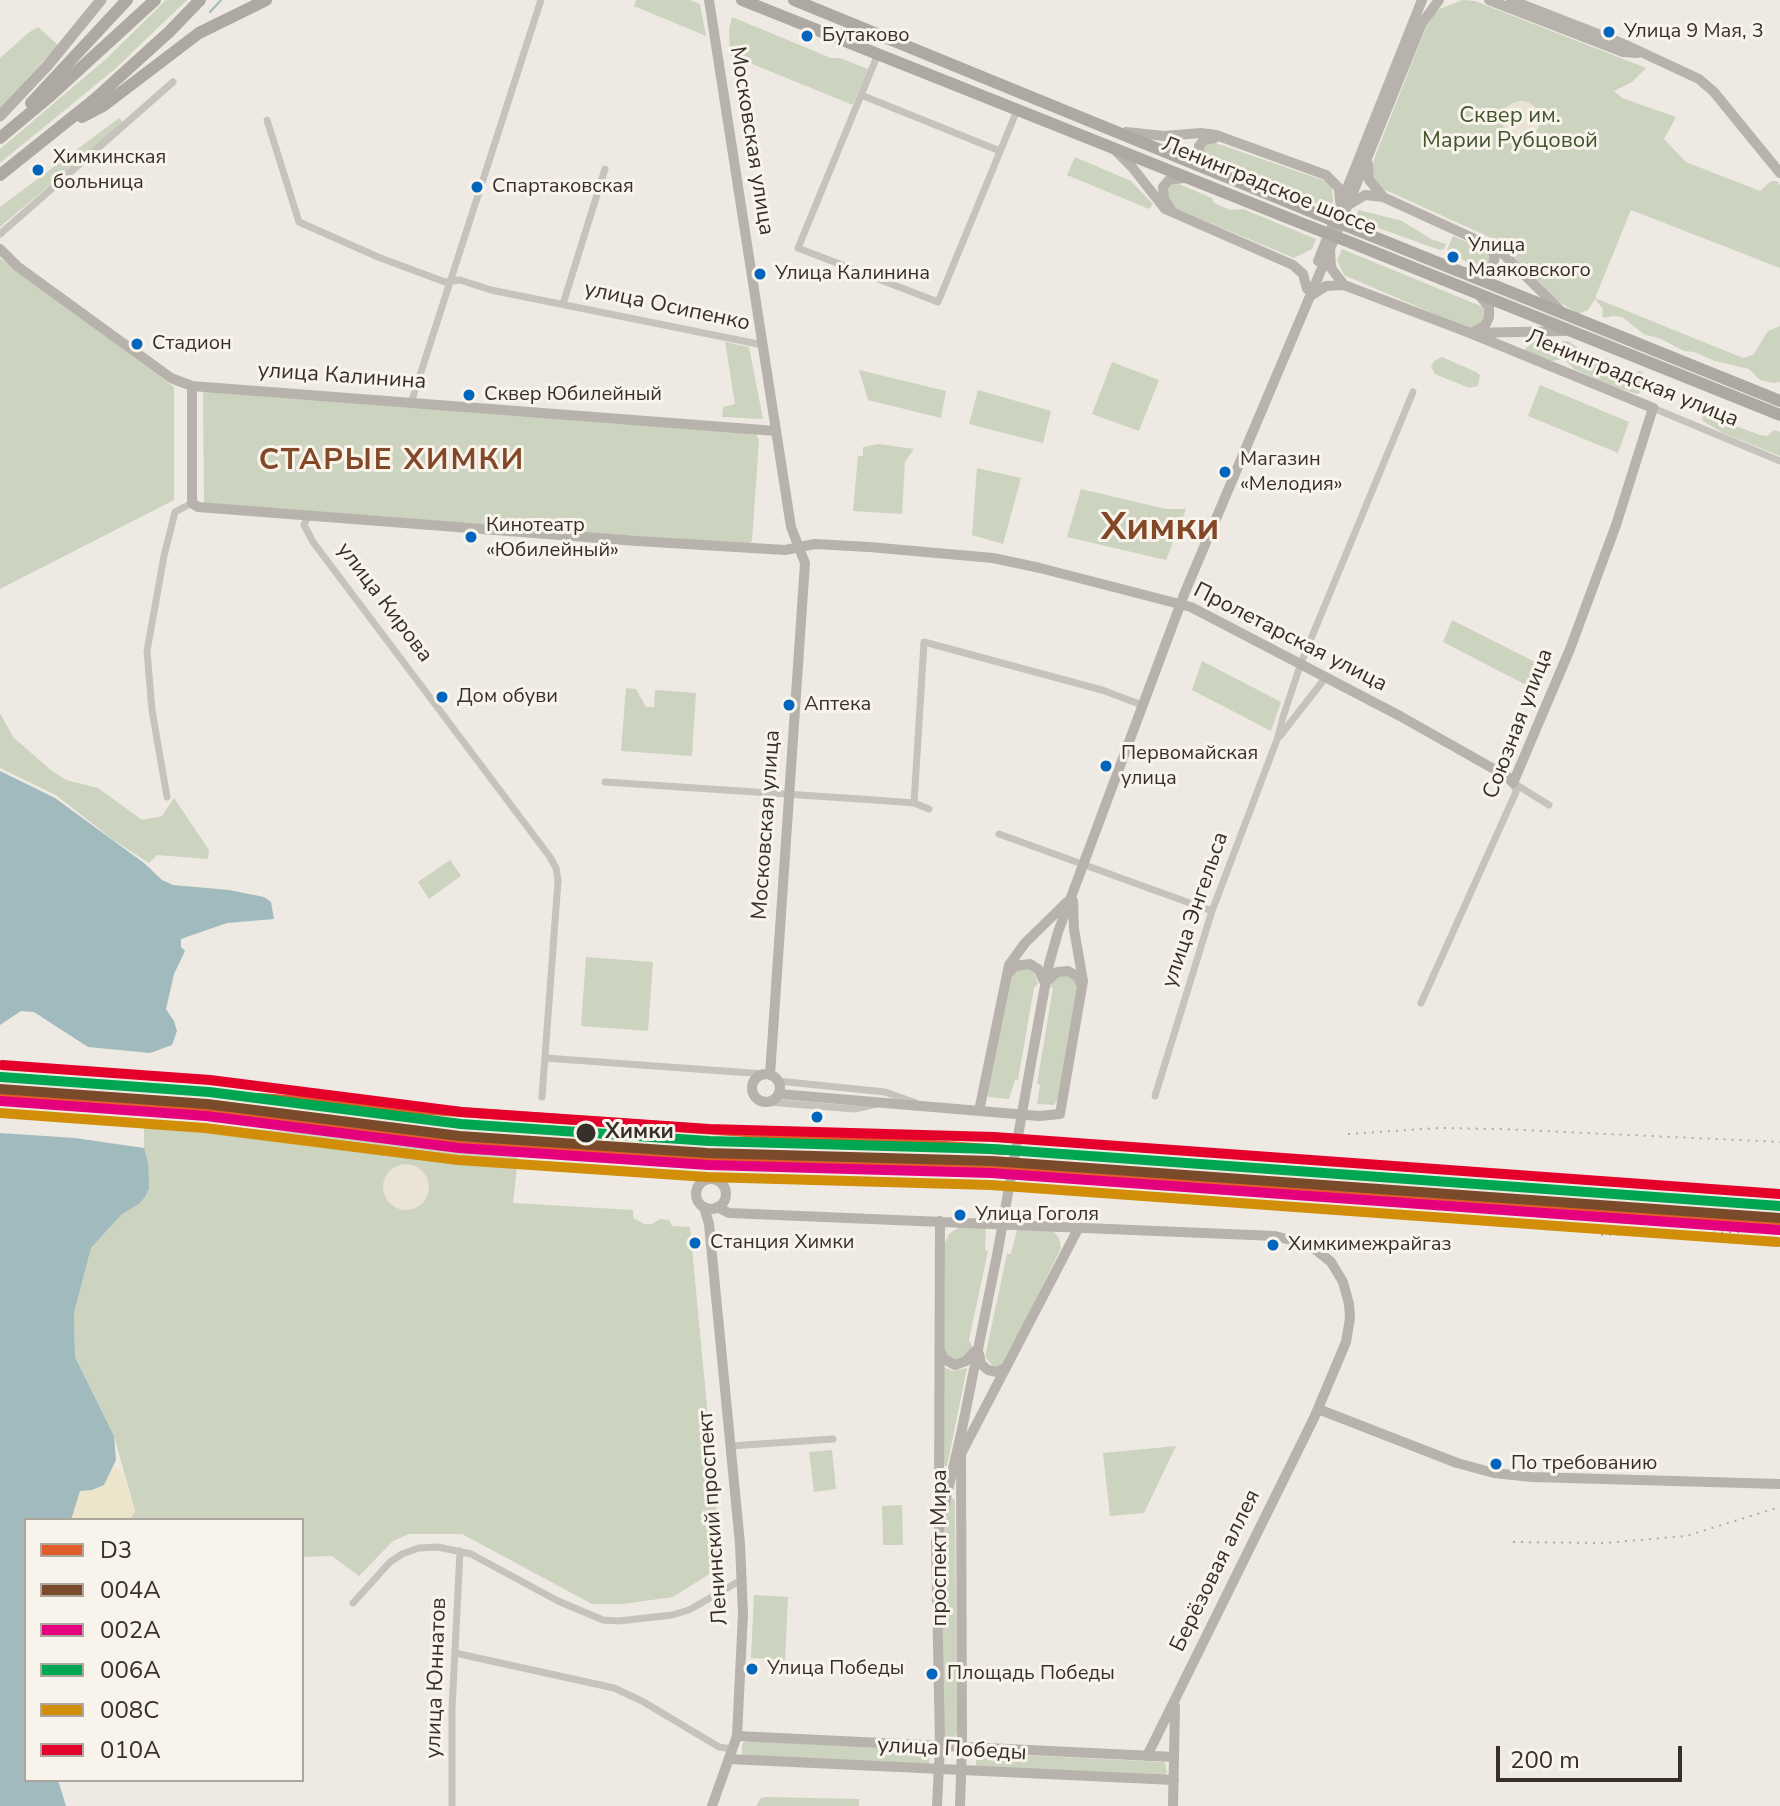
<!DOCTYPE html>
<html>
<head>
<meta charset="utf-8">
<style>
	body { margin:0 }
	#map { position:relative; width:1780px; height:1806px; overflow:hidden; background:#eeeae3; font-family:"Nunito Sans",sans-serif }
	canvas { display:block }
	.legend { position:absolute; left:24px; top:1518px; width:280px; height:264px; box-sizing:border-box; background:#f9f4eb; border:2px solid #aba69e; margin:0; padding:10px 14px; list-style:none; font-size:24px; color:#37302a }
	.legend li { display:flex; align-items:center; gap:16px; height:40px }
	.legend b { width:40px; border:2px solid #aba69e }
	.scale { position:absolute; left:1496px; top:1746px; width:186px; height:36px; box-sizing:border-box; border:4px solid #37302a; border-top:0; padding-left:10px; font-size:24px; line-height:28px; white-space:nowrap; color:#37302a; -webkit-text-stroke:6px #f9f4eb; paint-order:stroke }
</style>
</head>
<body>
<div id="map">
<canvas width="1780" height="1806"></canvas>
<ul class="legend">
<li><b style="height:10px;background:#e15d29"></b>D3</li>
<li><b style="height:10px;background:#7a4b2a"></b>004А</li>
<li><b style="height:10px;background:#e5007d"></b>002А</li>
<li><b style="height:10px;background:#00a651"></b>006А</li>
<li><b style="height:10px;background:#d18e08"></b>008С</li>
<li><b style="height:10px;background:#e4002b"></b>010А</li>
</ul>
<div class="scale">200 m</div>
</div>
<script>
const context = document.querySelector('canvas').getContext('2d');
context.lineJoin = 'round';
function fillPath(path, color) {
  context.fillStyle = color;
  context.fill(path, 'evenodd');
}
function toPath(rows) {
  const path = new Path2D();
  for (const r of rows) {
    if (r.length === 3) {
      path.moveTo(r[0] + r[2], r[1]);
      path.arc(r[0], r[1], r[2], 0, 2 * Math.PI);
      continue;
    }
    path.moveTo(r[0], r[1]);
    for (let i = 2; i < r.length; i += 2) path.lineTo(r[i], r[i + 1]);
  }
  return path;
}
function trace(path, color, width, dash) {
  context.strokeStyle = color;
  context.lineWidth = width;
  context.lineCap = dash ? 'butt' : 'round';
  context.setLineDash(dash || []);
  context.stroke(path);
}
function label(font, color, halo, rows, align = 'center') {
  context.font = font + ' "Nunito Sans",sans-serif';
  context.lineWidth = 6;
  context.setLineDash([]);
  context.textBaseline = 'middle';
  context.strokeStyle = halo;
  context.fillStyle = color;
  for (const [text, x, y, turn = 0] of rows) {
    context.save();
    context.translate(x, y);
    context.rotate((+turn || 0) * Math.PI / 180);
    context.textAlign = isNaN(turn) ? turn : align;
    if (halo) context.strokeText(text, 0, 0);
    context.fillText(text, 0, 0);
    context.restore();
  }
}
fillPath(toPath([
	[166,0,187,0,115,69,0,163,0,149,106,59],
	[636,0,690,0,700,4,706,36,634,6],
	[1463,0,1475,1,1646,68,1632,82,1614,91,1622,98,1676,117,1664,139,1686,162,1760,191,1771,181,1777,181,1780,185,1780,268,1631,210,1595,298,1743,358,1753,355,1768,331,1780,326,1780,382,1774,383,1760,380,1749,369,1715,361,1694,352,1684,351,1659,338,1645,335,1622,317,1612,316,1605,318,1602,316,1603,309,1595,299,1588,310,1578,314,1556,300,1498,241,1381,188,1371,176,1374,159,1427,25,1437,10],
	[732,17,831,58,840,58,868,69,853,105,730,55,729,30],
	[38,27,58,45,0,109,0,58,28,33],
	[119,118,123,123,0,227,0,207],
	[1210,141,1328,182,1332,186,1333,203,1330,209,1207,162,1204,160,1202,149],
	[1075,157,1131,181,1153,204,1149,209,1067,175],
	[1179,184,1212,198,1214,203,1230,210,1243,209,1316,239,1312,249,1294,258,1179,210,1174,208,1166,193,1171,185],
	[1359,210,1402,221,1431,239,1446,244,1444,249,1440,250,1353,219],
	[1453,236,1486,250,1491,255,1489,264,1479,269,1454,255,1447,250],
	[1342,249,1483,307,1485,315,1481,324,1469,329,1344,275,1337,260],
	[0,258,174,387,174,500,0,589],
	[1538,338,1559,346,1563,341,1568,341,1577,347,1584,359,1599,364,1606,358,1610,361,1610,366,1630,376,1639,371,1643,372,1641,392,1637,394,1609,385,1574,369,1564,359,1551,361,1524,350],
	[725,342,749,347,763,419,722,417,723,407,735,404],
	[1442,357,1476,372,1480,375,1478,386,1469,388,1435,374,1431,367,1434,361],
	[1112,362,1159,380,1139,431,1092,414],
	[859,370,946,391,941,418,868,400],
	[1540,385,1629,422,1618,453,1528,416],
	[203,390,756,433,759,440,752,541,749,544,565,531,204,503],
	[978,390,1051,411,1043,443,969,424],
	[1701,413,1760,435,1767,436,1774,430,1780,432,1780,456,1723,433,1703,421],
	[879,444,914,449,905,462,902,514,853,511,858,456,863,456,863,447],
	[977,468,1021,478,1003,544,972,535],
	[1081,489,1166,509,1186,509,1166,560,1067,537],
	[1452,620,1539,664,1530,687,1443,642],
	[1202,661,1281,702,1271,731,1192,690],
	[626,688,636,689,646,707,654,707,655,690,696,693,692,756,621,751],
	[0,713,13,737,52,771,66,780,98,788,142,820,162,816,174,798,209,850,208,859,157,855,149,863,112,839,56,795,4,770,0,767],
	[450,860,461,876,429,899,418,882],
	[586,957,653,962,648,1031,581,1026],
	[1020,967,1033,970,1038,984,1034,988,1018,1080,1015,1080,1009,1099,988,1097,987,1092,1009,980],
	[1067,974,1078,983,1058,1099,1054,1105,1037,1104,1040,1085,1037,1084,1053,988,1050,987,1054,978],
	[144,1121,519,1149,513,1203,633,1210,633,1218,645,1224,652,1224,660,1219,669,1220,672,1226,690,1227,722,1566,673,1597,623,1604,592,1604,462,1534,409,1534,393,1541,359,1576,332,1556,302,1557,302,1520,129,1520,135,1511,114,1436,75,1357,74,1313,91,1248,122,1214,139,1204,148,1162,144,1149],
	[961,1226,986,1226,985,1250,988,1251,969,1340,972,1347,966,1356,956,1360,944,1353,945,1243,949,1234],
	[1017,1230,1053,1231,1059,1238,1061,1248,1006,1361,998,1367,993,1366,985,1357,1007,1254,1011,1254],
	[943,1367,953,1371,967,1368,947,1466,943,1465],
	[1176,1446,1144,1513,1110,1516,1103,1453],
	[832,1450,836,1489,814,1492,809,1452],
	[951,1498,955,1500,957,1732,955,1739,948,1740,943,1736,941,1540],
	[902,1505,903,1545,883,1545,882,1506],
	[754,1595,788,1597,785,1660,751,1658],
	[746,1741,930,1750,929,1766,746,1757,742,1754,742,1744],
	[976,1753,1165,1762,1167,1773,1164,1776,976,1768],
	[766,1797,859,1799,859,1806,756,1806,761,1798]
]), '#ccd3be');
fillPath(toPath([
	[113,1466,123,1473,135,1512,129,1520,71,1520,80,1490,92,1490,104,1485]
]), '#ece4cb');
fillPath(toPath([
	[1521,120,19],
	[406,1187,23]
]), '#ebe3d4');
fillPath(toPath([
	[0,771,55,798,144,863,162,880,173,885,229,890,264,897,271,902,274,919,227,923,181,939,181,947,185,951,174,974,166,1009,174,1021,177,1031,172,1045,150,1053,88,1047,34,1012,21,1011,0,1025],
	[0,1133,75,1138,144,1148,148,1162,149,1188,145,1197,139,1204,122,1214,91,1248,74,1313,75,1357,114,1436,116,1460,104,1485,92,1490,80,1491,71,1520,26,1520,26,1780,58,1780,66,1806,0,1806]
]), '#a0babd');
trace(toPath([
	[210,12,221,0]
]), '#a0babd', 2);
trace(toPath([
	[878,54,798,248,938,302,1018,108],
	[861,95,1000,151],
	[267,120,299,222,378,257,445,282,460,280,491,290,763,345],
	[0,234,173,82],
	[563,304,605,169],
	[411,403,541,0],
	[1653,408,1780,461],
	[308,516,304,525,313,542,550,857,556,868,558,881,542,1097],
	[1280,736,1326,677],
	[605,782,875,800,914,803,929,809],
	[1515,784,1549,805],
	[167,797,152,710,147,651,164,556,175,512,192,503],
	[914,803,924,642,1102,690,1142,705],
	[999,834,1212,911],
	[1421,1003,1516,792,1513,783],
	[545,1058,765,1074],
	[778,1081,885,1092,916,1103],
	[1155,1096,1212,911,1278,737,1283,717,1301,663,1413,392],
	[768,1102,854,1109,877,1104],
	[730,1446,833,1439],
	[353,1603,390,1562,402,1554,419,1548,438,1547,471,1554,558,1601,603,1620,619,1621,672,1615,689,1610,743,1579],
	[455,1653,614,1688,642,1701,719,1747,733,1749],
	[452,1806,452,1709,460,1551]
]), '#c6c2bc', 7);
trace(toPath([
	[709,0,791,527,805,563,770,1075],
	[1489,0,1623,52,1637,53],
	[1511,0,1626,45,1699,79,1714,92,1780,173],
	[1126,132,1164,136,1201,133,1216,135,1326,175,1339,188,1340,201],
	[1115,150,1132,167,1165,209,1293,265,1303,274,1307,289],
	[1368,164,1369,180,1382,195],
	[1207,167,1199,158,1199,146,1204,140,1215,138],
	[1350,204,1365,195,1383,197,1499,250,1559,309],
	[1170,208,1164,199,1163,187,1169,180,1184,178],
	[0,249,17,266,171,378,192,386,776,431],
	[1318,261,1422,0],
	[1467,272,1483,273,1492,269,1495,256,1489,245],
	[1344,285,1331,268,1330,249,1422,23,1439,0],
	[1312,295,1326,286,1344,285,1470,333,1564,331],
	[1473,332,1485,326,1489,317,1489,307,1480,296],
	[192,386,192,503,198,507,637,541,785,550,815,544,869,547,993,558,1040,568,1191,607,1400,716,1508,777,1513,783,1570,649,1616,525,1653,408,1470,333],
	[1008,974,1015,966,1030,964,1038,969,1045,983],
	[1047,981,1057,972,1068,971,1078,977,1082,987],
	[766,1088,14],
	[1027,1085,1049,964,1058,932,1185,592,1330,249],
	[779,1094,1039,1116,1060,1114,1083,981,1074,929,1073,901],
	[979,1111,1009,965,1025,943,1067,902],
	[711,1194,15],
	[704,1207,709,1224,740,1544,743,1614,737,1736,712,1806],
	[717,1207,729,1213,1275,1236,1310,1245,1331,1262,1343,1282,1349,1304,1350,1318,1346,1342,1314,1418,1147,1756],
	[940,1351,944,1359,955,1365,966,1361,975,1351],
	[979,1354,981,1364,988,1370,997,1372,1005,1368],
	[1318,1409,1457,1463,1494,1473,1532,1477,1780,1484],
	[961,1454,1079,1227],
	[939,1507,940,1221],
	[737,1736,1174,1757],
	[729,1759,1174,1780],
	[937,1806,940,1746,936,1542,961,1434,998,1250],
	[960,1806,962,1747,961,1452],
	[1173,1806,1175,1706]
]), '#b7b2ac', 10);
trace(toPath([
	[0,116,48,65,101,0]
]), '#b5b0ab', 11);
trace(toPath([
	[742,0,1311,227],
	[794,0,1317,214],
	[31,103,127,0],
	[82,117,103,106,199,33,266,0],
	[0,138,49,97,155,0],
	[0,175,95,99,169,32,200,0],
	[1357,230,1780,401],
	[1352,243,1780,415]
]), '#ada9a2', 12);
trace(toPath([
	[1348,1134,1438,1128,1501,1129,1780,1142],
	[1601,1235,1743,1232],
	[1513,1542,1605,1543,1686,1536,1780,1507]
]), '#aeaba6', 2, [2, 6]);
trace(toPath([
	[998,1250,1027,1085]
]), '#b7b2ac', 10);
trace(toPath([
	[1317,214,1357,230],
	[1311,227,1352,243]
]), '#ada9a2', 12);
trace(toPath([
	[0,1094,203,1109,460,1140,708,1158,992,1167,1780,1224],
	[259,1098,1003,1150]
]), '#e15d29', 10);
trace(toPath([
	[0,1089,207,1104,460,1136,708,1153,992,1161,1780,1218]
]), '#7a4b2a', 10);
trace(toPath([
	[0,1101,206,1116,459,1148,708,1165,991,1173,1779,1230]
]), '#e5007d', 10);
trace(toPath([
	[1,1077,209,1092,461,1124,709,1141,993,1149,1780,1206]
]), '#00a651', 10);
trace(toPath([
	[0,1113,205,1128,458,1160,707,1177,991,1185,1778,1242]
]), '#d18e08', 10);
trace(toPath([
	[2,1065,210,1080,462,1112,709,1129,994,1137,1780,1194]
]), '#e4002b', 10);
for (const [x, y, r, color] of [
	[1609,32,7,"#0065bd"],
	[807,36,7,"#0065bd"],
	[38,170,7,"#0065bd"],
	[477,187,7,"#0065bd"],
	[1453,257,7,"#0065bd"],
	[760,274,7,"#0065bd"],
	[137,344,7,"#0065bd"],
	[469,395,7,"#0065bd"],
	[1225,472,7,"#0065bd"],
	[471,537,7,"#0065bd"],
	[442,697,7,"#0065bd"],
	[789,705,7,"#0065bd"],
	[1106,766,7,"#0065bd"],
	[817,1117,7,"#0065bd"],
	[586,1133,11,"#37302a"],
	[960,1215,7,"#0065bd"],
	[695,1243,7,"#0065bd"],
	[1273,1245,7,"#0065bd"],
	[1496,1464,7,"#0065bd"],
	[752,1669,7,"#0065bd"],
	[932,1674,7,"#0065bd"]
]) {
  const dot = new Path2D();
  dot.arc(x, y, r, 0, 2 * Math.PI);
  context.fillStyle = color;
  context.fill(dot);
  trace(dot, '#f9f4eb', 3);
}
label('20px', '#37302a', '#f9f4eb', [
	["Улица 9 Мая, 3",1624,32],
	["Бутаково",822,36],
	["Химкинская",53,158],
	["больница",53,183],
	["Спартаковская",492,187],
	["Улица",1468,246],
	["Маяковского",1468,271],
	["Улица Калинина",775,274],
	["Стадион",152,344],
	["Сквер Юбилейный",484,395],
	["Магазин",1240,460],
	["«Мелодия»",1240,485],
	["Кинотеатр",486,526],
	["«Юбилейный»",486,551],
	["Дом обуви",457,697],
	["Аптека",804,705],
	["Первомайская",1121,754],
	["улица",1121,779],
	["Улица Гоголя",975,1215],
	["Станция Химки",710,1243],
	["Химкимежрайгаз",1288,1245],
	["По требованию",1511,1464],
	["Улица Победы",767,1669],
	["Площадь Победы",947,1674]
], 'left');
label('22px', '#42552f', '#f9f4eb', [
	["Сквер им.",1510,117],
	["Марии Рубцовой",1510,142]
]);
label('22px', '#37302a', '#f9f4eb', [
	["Московская улица",751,141,81],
	["Ленинградское шоссе",1269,187,22],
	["улица Осипенко",667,307,12],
	["улица Калинина",342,377,4],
	["Ленинградская улица",1632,379,22],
	["улица Кирова",384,603,53],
	["Пролетарская улица",1290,638,27],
	["Союзная улица",1519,724,-69],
	["Московская улица",767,825,-86],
	["улица Энгельса",1196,910,-71],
	["Ленинский проспект",714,1518,-94],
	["проспект Мира",941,1548,-90],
	["Берёзовая аллея",1216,1571,-64],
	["улица Юннатов",437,1678,-88],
	["улица Победы",952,1750,3]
]);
label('bold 22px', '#37302a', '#f9f4eb', [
	["Химки",605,1133]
], 'left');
context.letterSpacing = '2px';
label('bold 30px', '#834827', '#f9f4eb', [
	["СТАРЫЕ ХИМКИ",392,462]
]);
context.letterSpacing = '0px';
label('bold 38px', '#834827', '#f9f4eb', [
	["Химки",1160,530]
]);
</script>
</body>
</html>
